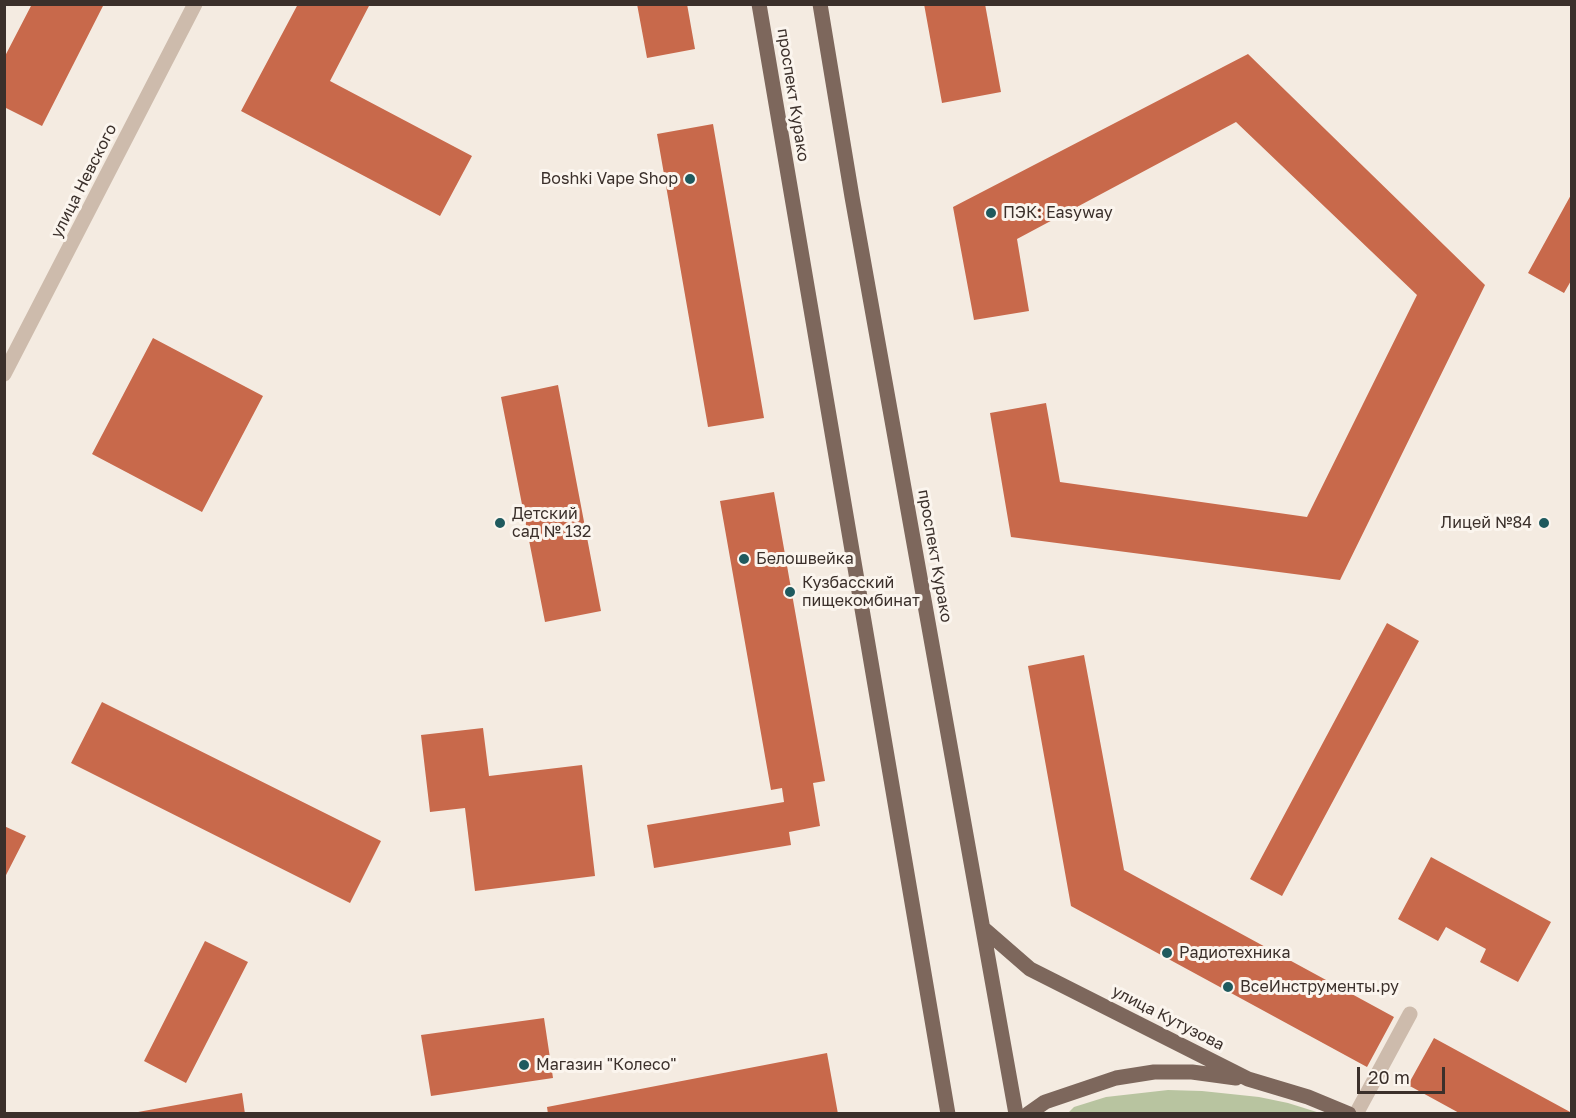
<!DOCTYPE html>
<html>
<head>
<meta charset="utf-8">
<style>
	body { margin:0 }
	#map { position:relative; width:1576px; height:1118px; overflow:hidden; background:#f4ebe1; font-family:"Golos Text",sans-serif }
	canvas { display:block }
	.frame { position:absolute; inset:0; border:6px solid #3b302b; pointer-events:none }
	.scale { position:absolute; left:1357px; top:1067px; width:88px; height:27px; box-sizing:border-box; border:3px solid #3b302b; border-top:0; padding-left:8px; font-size:18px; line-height:21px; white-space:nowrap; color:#3b302b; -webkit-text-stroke:4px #fbf5ee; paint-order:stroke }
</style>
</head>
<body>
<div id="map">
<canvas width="1576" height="1118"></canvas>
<div class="frame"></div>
<div class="scale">20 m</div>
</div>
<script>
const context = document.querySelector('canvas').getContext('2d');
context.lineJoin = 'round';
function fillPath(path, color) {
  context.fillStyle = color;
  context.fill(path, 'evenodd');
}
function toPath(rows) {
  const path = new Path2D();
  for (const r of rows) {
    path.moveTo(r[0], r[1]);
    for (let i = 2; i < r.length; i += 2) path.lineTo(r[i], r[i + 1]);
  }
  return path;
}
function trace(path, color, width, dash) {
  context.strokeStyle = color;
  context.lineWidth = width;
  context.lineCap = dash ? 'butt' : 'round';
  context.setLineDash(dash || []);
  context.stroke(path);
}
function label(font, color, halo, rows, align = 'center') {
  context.font = font + ' "Golos Text",sans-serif';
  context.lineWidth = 6;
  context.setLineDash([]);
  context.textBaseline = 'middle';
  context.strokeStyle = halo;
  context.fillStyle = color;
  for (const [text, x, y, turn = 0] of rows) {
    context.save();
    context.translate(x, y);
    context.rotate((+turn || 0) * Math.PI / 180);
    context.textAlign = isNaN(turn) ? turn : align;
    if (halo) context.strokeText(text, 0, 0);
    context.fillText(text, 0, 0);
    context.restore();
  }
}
fillPath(toPath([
	[1168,1090,1202,1091,1259,1097,1288,1103,1320,1113,1068,1113,1074,1107,1106,1097]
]), '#b8c4a0');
fillPath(toPath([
	[32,4,104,4,42,126,4,107,4,58],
	[298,4,370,4,330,81,472,156,440,216,241,111],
	[637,4,687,4,695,49,647,58],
	[924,4,985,4,1001,92,942,103],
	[1248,54,1485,285,1340,580,1011,537,990,413,1046,403,1060,482,1307,517,1417,295,1236,122,1017,239,1029,311,974,320,953,207],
	[713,124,764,418,708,427,657,134],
	[1572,193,1572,279,1564,293,1528,273],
	[153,338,263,396,202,512,92,454],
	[558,385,601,611,545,622,501,397],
	[774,492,825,781,813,783,820,826,789,832,791,845,654,868,647,825,784,802,782,788,771,790,720,501],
	[1387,623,1419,641,1282,896,1250,879],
	[1084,655,1124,870,1394,1017,1367,1067,1071,906,1028,666],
	[102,702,381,841,350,903,71,763],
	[483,728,489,776,582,765,595,876,475,891,465,808,430,812,421,735],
	[4,826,26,836,4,879],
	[1431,857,1551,922,1518,982,1480,962,1486,949,1446,927,1438,941,1398,919],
	[205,941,248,962,186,1083,144,1061],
	[544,1018,553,1078,431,1096,421,1035],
	[1434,1038,1572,1113,1572,1114,1461,1114,1408,1085],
	[827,1053,838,1114,548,1114,547,1107],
	[242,1093,245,1114,138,1114,138,1112]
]), '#c8694b');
trace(toPath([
	[4,374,195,4],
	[1356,1114,1410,1014]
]), '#cdbbac', 15);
trace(toPath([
	[759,4,948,1114],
	[820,4,852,197,1016,1114],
	[984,929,1030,969,1248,1079,1308,1097,1349,1114],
	[1028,1114,1045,1102,1116,1078,1154,1072,1192,1072,1236,1078]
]), '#7d675c', 15);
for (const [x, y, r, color] of [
	[690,179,6,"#1f5a5e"],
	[991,213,6,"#1f5a5e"],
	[500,523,6,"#1f5a5e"],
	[1544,523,6,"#1f5a5e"],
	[744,559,6,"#1f5a5e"],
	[790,592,6,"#1f5a5e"],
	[1167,953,6,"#1f5a5e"],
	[1228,987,6,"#1f5a5e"],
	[524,1065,6,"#1f5a5e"]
]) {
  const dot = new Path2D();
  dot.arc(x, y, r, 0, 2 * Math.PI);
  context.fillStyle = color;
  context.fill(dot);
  trace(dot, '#fbf5ee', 2);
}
label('16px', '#3b302b', '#fbf5ee', [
	["проспект Курако",793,95,81],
	["улица Невского",84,181,-63],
	["проспект Курако",935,556,80],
	["улица Кутузова",1168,1018,27]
]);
label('16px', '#3b302b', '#fbf5ee', [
	["Boshki Vape Shop",678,179,"right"],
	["ПЭК: Easyway",1003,213],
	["Детский",512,514],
	["сад № 132",512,532],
	["Лицей №84",1532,523,"right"],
	["Белошвейка",756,559],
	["Кузбасский",802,583],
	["пищекомбинат",802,601],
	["Радиотехника",1179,953],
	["ВсеИнструменты.ру",1240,987],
	["Магазин \"Колесо\"",536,1065]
], 'left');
</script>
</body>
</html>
